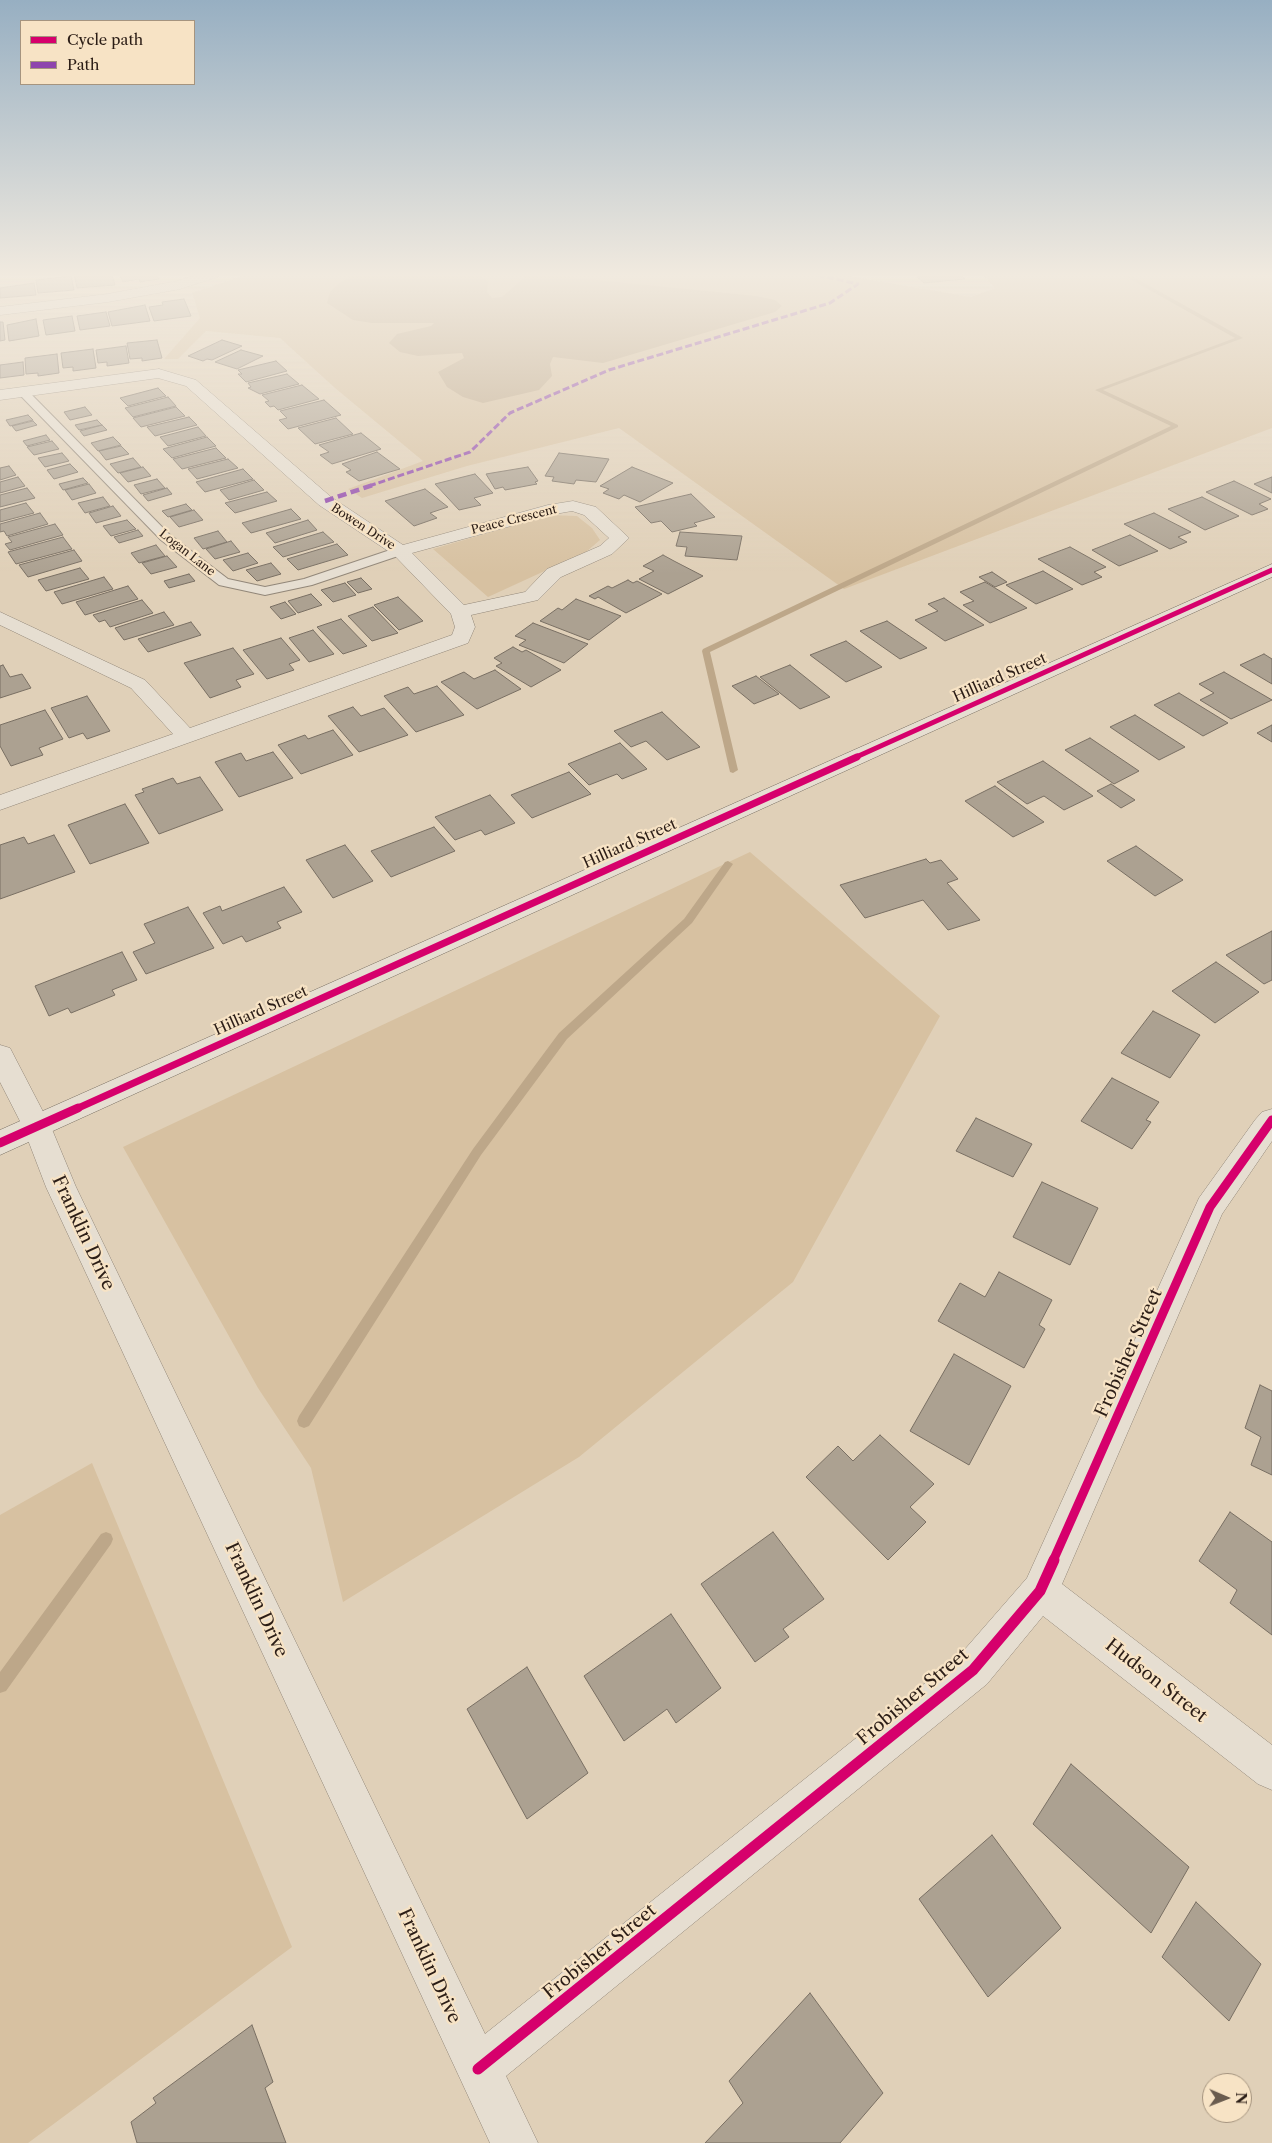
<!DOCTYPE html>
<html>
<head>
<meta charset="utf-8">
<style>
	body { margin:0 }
	#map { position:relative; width:1272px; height:2143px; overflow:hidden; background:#e0d0b8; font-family:"Libre Caslon Text",serif }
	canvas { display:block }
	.legend { position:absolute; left:20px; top:20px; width:175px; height:65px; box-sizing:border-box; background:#f7e3c5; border:1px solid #a5947f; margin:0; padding:6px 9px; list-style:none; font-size:15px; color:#2b1d16 }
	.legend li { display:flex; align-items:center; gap:10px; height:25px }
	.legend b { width:25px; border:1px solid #a5947f }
	.north { position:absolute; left:1202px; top:2073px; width:50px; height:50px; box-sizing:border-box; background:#f7e3c5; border:1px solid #a5947f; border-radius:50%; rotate:91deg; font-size:14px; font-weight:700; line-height:20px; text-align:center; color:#2b1d16 }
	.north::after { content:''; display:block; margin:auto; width:18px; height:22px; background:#6a5c4f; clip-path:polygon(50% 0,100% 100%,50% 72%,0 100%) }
</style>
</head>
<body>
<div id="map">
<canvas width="1272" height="2143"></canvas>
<ul class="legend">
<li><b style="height:6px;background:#d6006c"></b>Cycle path</li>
<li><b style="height:6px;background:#8e44ad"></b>Path</li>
</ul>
<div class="north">N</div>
</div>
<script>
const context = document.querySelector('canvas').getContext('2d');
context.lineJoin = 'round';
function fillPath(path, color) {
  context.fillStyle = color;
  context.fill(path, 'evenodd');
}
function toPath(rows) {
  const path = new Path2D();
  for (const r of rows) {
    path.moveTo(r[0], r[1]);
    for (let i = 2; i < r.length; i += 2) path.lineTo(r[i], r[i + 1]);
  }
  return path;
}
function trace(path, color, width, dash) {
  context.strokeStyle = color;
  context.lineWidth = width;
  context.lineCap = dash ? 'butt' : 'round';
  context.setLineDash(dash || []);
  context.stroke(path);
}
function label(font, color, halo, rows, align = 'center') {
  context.font = font + ' "Libre Caslon Text",serif';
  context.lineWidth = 4.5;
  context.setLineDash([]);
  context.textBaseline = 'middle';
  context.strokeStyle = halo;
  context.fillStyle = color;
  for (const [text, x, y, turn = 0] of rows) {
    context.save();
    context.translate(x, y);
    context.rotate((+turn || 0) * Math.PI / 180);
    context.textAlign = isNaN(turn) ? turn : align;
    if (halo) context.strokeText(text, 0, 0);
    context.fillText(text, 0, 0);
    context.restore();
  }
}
fillPath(toPath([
	[248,274,837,274,971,297,995,288,982,274,1272,274,1272,428,844,589,619,428,467,466,362,498,348,489,423,461,335,388,280,338,206,331,178,359,164,359,200,318,192,293],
	[550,515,577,516,592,528,600,540,586,552,488,597,433,549],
	[750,852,940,1016,793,1282,579,1457,343,1602,311,1468,258,1388,123,1147],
	[92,1463,292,1947,28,2143,0,2143,0,1515]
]), '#d7c1a1');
fillPath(toPath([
	[355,274,477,274,488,281,487,292,492,298,502,297,527,275,537,274,756,296,775,300,782,306,775,312,603,363,553,357,550,364,552,376,539,390,483,403,463,397,447,387,438,372,464,358,462,353,418,356,400,352,389,343,397,334,431,326,434,323,372,323,353,320,327,303,330,292,339,283]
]), '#bda789');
fillPath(toPath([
	[1121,274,1128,274,1243,338,1103,390,1178,425,1178,427,710,652,738,770,733,773,730,772,702,651,703,649,1171,426,1095,390,1235,338,1121,274],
	[728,861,733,864,692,923,567,1039,481,1155,309,1426,304,1428,299,1426,297,1421,299,1416,473,1149,559,1033,684,919,725,862,728,861],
	[106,1532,111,1534,113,1539,111,1544,6,1691,0,1693,0,1672,101,1534,106,1532]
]), '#bda789');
const building = toPath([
	[74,274,112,274,115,285,77,288,74,274],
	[119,274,156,274,159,279,140,282,139,279,123,282,119,274],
	[923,274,959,274,965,279,924,283,917,277,925,276,923,274],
	[71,276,74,290,38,293,36,280,71,276],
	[34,283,36,295,0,298,0,288,34,283],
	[184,299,191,316,154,321,149,307,163,305,162,302,184,299],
	[145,305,150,321,112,326,108,312,145,305],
	[106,312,110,326,80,330,77,316,106,312],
	[72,316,75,331,46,335,43,320,72,316],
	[36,319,39,336,9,341,7,325,36,319],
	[0,322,3,322,5,340,0,341,0,322],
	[157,340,162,358,142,361,142,358,130,359,127,343,157,340],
	[222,340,242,346,212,360,207,359,203,361,188,356,222,340],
	[126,346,129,363,107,366,107,362,98,363,96,350,126,346],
	[93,349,96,368,73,371,73,367,63,368,61,353,93,349],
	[241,350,263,356,237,369,215,362,241,350],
	[57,354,59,373,38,376,38,373,26,374,25,358,57,354],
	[276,361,287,371,246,382,238,374,242,374,238,370,276,361],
	[23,362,24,375,0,378,0,365,23,362],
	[287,374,299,384,260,394,248,388,251,387,248,383,287,374],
	[302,385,319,399,278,410,274,406,270,407,265,402,269,401,262,395,302,385],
	[158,388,166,396,128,406,120,398,158,388],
	[168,397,176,406,133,417,125,408,168,397],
	[324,400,341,415,288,429,279,420,287,418,280,411,324,400],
	[85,407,92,415,70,420,64,412,85,407],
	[176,407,185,416,141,427,133,418,176,407],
	[28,415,33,420,10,426,6,420,28,415],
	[189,417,197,425,155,436,147,427,189,417],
	[336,418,353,434,315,444,298,428,336,418],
	[97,420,102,425,79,430,75,425,97,420],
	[33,421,37,425,16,431,12,426,33,421],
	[102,425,107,430,84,436,80,431,102,425],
	[198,427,206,436,168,446,160,437,198,427],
	[361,433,381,449,332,464,320,455,329,452,319,445,361,433],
	[46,435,50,440,27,446,23,441,46,435],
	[113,437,121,445,98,451,91,443,113,437],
	[207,437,216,446,172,458,163,449,207,437],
	[52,441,59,449,34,455,27,447,52,441],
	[121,446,129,454,106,460,99,451,121,446],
	[216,448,226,458,182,469,173,459,216,448],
	[377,452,400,469,359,481,346,472,351,470,342,464,377,452],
	[62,453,69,461,45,467,38,458,62,453],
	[559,453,609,459,596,482,576,480,574,484,552,481,554,477,545,476,559,453],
	[133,458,141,467,118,473,110,464,133,458],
	[228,459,238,468,197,479,188,469,228,459],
	[70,464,78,472,54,479,47,470,70,464],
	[9,466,16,475,0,480,0,468,9,466],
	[143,467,151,476,128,482,120,473,143,467],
	[528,467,538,481,535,482,537,484,505,490,503,487,495,489,486,474,528,467],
	[632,467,673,483,640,502,624,495,619,499,603,493,609,489,600,486,632,467],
	[243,469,253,479,205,492,196,482,243,469],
	[475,474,493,493,474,498,481,505,459,510,435,484,475,474],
	[18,477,25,486,0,493,0,482,18,477],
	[1272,477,1272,493,1254,484,1272,477],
	[83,478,88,483,63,490,59,484,83,478],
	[157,479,165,488,141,494,134,485,157,479],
	[254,480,264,490,229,500,220,490,254,480],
	[1234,481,1271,499,1259,504,1268,509,1252,515,1206,492,1234,481],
	[89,484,96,493,72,500,65,490,89,484],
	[27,488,35,498,0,507,0,495,27,488],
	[167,488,172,494,148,501,143,495,167,488],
	[425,489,448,507,430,513,437,518,414,526,385,501,425,489],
	[267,492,277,501,235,513,225,503,267,492],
	[691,494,715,517,694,523,697,526,672,532,661,521,651,523,635,507,691,494],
	[103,497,110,506,85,513,78,503,103,497],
	[1202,497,1239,516,1205,530,1168,509,1202,497],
	[26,503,34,513,0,522,0,510,26,503],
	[186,504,192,510,168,517,162,511,186,504],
	[113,506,121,516,96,523,89,513,113,506],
	[291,509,301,519,251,533,242,523,291,509],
	[194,510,203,520,179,527,170,517,194,510],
	[40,513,48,524,7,536,4,531,0,532,0,524,40,513],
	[1154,513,1191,532,1178,537,1187,542,1170,549,1124,524,1154,513],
	[127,520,136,529,111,536,103,526,127,520],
	[308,520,317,530,275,543,266,533,308,520],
	[55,524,63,535,10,550,5,544,12,542,8,537,55,524],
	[138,530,143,536,119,543,114,537,138,530],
	[218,531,227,542,203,549,194,538,218,531],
	[323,532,334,542,283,557,273,547,323,532],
	[680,532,742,536,737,560,685,556,687,547,676,546,680,532],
	[1130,535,1158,551,1119,566,1092,550,1130,535],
	[63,537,72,549,16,564,8,552,63,537],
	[231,541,240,552,215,559,206,549,231,541],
	[337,544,348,555,298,570,287,559,337,544],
	[156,545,165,556,139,563,131,553,156,545],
	[1070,547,1106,567,1094,572,1102,577,1082,585,1038,559,1070,547],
	[74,550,82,561,28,577,19,565,74,550],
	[248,553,258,563,233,571,223,560,248,553],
	[663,555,674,561,703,576,668,594,639,579,654,571,643,566,663,555],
	[167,556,177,567,151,574,142,563,167,556],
	[271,563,281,574,257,581,246,570,271,563],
	[80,568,89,579,46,591,38,580,80,568],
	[1043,571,1073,589,1036,604,1006,585,1043,571],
	[992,572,1007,582,995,587,979,577,992,572],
	[189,574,195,581,169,588,164,581,189,574],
	[104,577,113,589,62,604,54,592,104,577],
	[361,578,372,589,358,593,347,582,361,578],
	[628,580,633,583,637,581,662,594,626,613,598,597,595,599,589,596,608,586,612,588,628,580],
	[985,582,1000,591,1027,608,990,623,963,605,974,601,960,592,985,582],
	[345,583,356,595,333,602,321,590,345,583],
	[128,586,138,599,85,615,76,602,128,586],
	[311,594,322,605,298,613,288,601,311,594],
	[398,597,423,621,399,630,374,605,398,597],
	[944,598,954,605,984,625,945,641,915,620,938,611,928,604,944,598],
	[576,599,621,616,589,640,540,621,558,608,562,610,576,599],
	[142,600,153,613,110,627,105,620,99,622,93,615,142,600],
	[285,602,296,614,281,619,270,607,285,602],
	[373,607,398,633,372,641,348,616,373,607],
	[164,612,174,625,124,640,115,628,164,612],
	[341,619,367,646,343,654,317,627,341,619],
	[887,621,927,648,900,659,860,631,887,621],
	[191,622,201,635,148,652,138,639,191,622],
	[533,623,588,644,564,663,519,645,526,640,515,636,533,623],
	[313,630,334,654,309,662,289,638,313,630],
	[281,638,300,660,289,664,294,670,267,679,243,650,281,638],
	[846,641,882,667,846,682,810,655,846,641],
	[513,647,522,652,526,650,561,670,531,687,496,666,502,663,494,658,513,647],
	[233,648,254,674,236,680,241,687,210,698,184,663,233,648],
	[1264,654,1272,659,1272,684,1240,665,1264,654],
	[3,665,10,677,22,674,31,688,0,698,0,666,3,665],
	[790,665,830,697,800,709,760,677,790,665],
	[495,670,521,689,477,709,441,682,464,672,474,679,495,670],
	[1224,672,1272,700,1231,719,1200,700,1214,693,1199,684,1224,672],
	[756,676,779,694,754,704,732,686,756,676],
	[437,686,464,715,416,732,384,696,408,687,414,694,437,686],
	[1179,693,1228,723,1203,736,1154,705,1179,693],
	[87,696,110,731,87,739,83,733,69,738,51,708,87,696],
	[353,707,361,716,384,708,408,735,359,752,328,716,353,707],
	[45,710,63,739,39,748,43,755,11,766,0,746,0,725,45,710],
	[662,712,679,728,700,747,667,760,646,741,631,747,614,731,662,712],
	[1135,715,1185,747,1159,760,1110,727,1135,715],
	[1272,725,1272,742,1257,733,1272,725],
	[333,730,353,755,301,774,278,745,305,735,308,739,333,730],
	[1090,738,1139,771,1114,784,1065,750,1090,738],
	[620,743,647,769,622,779,617,774,589,785,568,764,620,743],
	[273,752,293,778,239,797,215,762,241,753,246,761,273,752],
	[1043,761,1093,796,1064,810,1044,796,1027,804,997,782,1043,761],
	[569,772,591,794,532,818,511,795,569,772],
	[200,777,223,810,159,834,135,795,144,792,142,789,173,778,177,784,200,777],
	[1111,784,1135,800,1121,808,1097,791,1111,784],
	[995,786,1044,822,1013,837,965,801,995,786],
	[490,795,515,823,485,835,481,830,455,840,435,817,490,795],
	[125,804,149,843,90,864,68,825,125,804],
	[434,827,455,851,391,877,371,851,434,827],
	[54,835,75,872,0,899,0,845,24,837,28,844,54,835],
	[345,845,373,881,333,898,306,860,345,845],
	[1136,846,1183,880,1155,896,1107,861,1136,846],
	[926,859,930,863,941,860,958,879,947,883,980,920,948,930,923,900,865,918,840,885,926,859],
	[284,887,302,912,277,922,281,928,246,942,242,936,223,944,203,913,220,906,222,911,284,887],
	[188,907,214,948,146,974,133,952,155,943,144,924,188,907],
	[1272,931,1272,980,1264,984,1226,955,1272,931],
	[122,952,137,980,112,990,115,995,71,1013,68,1008,49,1016,35,986,122,952],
	[1216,962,1259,992,1215,1023,1172,991,1216,962],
	[1153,1011,1200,1035,1170,1078,1121,1053,1153,1011],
	[1112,1078,1159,1102,1146,1120,1151,1122,1132,1149,1081,1121,1112,1078],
	[976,1118,1032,1144,1013,1177,956,1151,976,1118],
	[1042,1182,1098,1208,1070,1265,1013,1237,1042,1182],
	[999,1272,1052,1300,1039,1325,1045,1329,1024,1368,938,1321,960,1283,985,1297,999,1272],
	[954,1354,1011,1386,969,1465,910,1431,954,1354],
	[1260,1385,1272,1391,1272,1475,1251,1465,1261,1437,1245,1428,1260,1385],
	[880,1435,934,1484,910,1507,926,1522,888,1560,806,1477,838,1446,853,1461,880,1435],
	[1230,1512,1272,1542,1272,1635,1230,1603,1237,1590,1199,1561,1230,1512],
	[773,1532,824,1599,783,1629,789,1637,755,1662,701,1584,773,1532],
	[671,1614,721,1688,676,1723,667,1709,624,1741,584,1676,671,1614],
	[527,1667,588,1773,527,1819,467,1709,527,1667],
	[1071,1764,1189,1867,1151,1933,1033,1824,1071,1764],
	[992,1835,1061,1928,988,1997,919,1899,992,1835],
	[1196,1902,1261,1964,1229,2021,1162,1957,1196,1902],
	[810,1993,883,2093,840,2143,705,2143,743,2103,729,2081,810,1993],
	[252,2025,273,2082,265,2088,286,2143,137,2143,131,2122,156,2103,153,2098,252,2025]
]);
fillPath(building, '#aca191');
trace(building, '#796f63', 1);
const lane = toPath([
	[23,389,27,390,169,534,228,579,265,587,304,579,396,548,404,548,406,551,404,554,312,585,265,595,219,585,161,540,19,394,18,392,23,389]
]);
const street = toPath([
	[199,274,219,274,218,277,180,289,108,302,0,315,0,307,108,294,177,281,199,274],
	[159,369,196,380,331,497,403,545,548,505,573,501,596,507,629,538,612,554,561,577,538,600,471,615,475,627,468,643,0,810,0,795,173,734,131,688,0,625,0,612,145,680,190,728,452,635,455,627,451,614,394,555,319,505,186,386,158,378,0,400,0,390,159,369],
	[572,511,584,515,609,538,600,546,547,569,525,592,464,605,412,553,555,514,572,511],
	[0,1045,10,1048,51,1127,76,1187,485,2034,959,1656,1027,1578,1199,1198,1255,1120,1262,1112,1272,1109,1272,1141,1222,1214,1062,1584,1272,1745,1272,1790,1258,1784,1043,1616,987,1684,506,2076,538,2143,490,2143,46,1187,23,1127,0,1082,0,1045]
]);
const secondary = toPath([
	[1272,564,1272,577,0,1155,0,1130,1272,564]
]);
trace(lane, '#928779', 2);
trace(street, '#928779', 1);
trace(secondary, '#796f63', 1);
fillPath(lane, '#e6ded1');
fillPath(street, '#e6ded1');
fillPath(secondary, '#e6ded1');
trace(toPath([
	[369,486,470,452,510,413,609,370,830,303,858,284,813,274]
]), '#8e44ad', 3, [7, 3]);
trace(toPath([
	[325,501,373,485]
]), '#8e44ad', 4.5, [9, 4.5]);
trace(toPath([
	[854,758,1272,570]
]), '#d6006c', 5);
trace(toPath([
	[76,1109,857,757]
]), '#d6006c', 7);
trace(toPath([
	[0,1143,78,1108],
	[1053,1561,1210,1207,1272,1120]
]), '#d6006c', 9);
trace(toPath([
	[478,2069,973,1670,1040,1591,1054,1560]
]), '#d6006c', 11);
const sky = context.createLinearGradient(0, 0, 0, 574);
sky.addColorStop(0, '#97afc2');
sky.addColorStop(0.48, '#f1eadf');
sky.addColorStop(1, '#f1eadf00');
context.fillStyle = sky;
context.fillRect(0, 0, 1272, 574);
label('12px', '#2b1d16', '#f7e3c5', [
	["Peace Crescent",514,520,-14],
	["Bowen Drive",363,527,33],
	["Logan Lane",187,553,38]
]);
label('15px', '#2b1d16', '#f7e3c5', [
	["Hilliard Street",1000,678,-24],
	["Hilliard Street",630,844,-24],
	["Hilliard Street",261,1011,-24]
]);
label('18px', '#2b1d16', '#f7e3c5', [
	["Franklin Drive",83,1233,65],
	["Frobisher Street",1129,1353,-66],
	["Franklin Drive",256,1600,65],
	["Hudson Street",1156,1681,38],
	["Frobisher Street",913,1697,-40],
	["Frobisher Street",600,1952,-39],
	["Franklin Drive",429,1966,65]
]);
</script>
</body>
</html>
